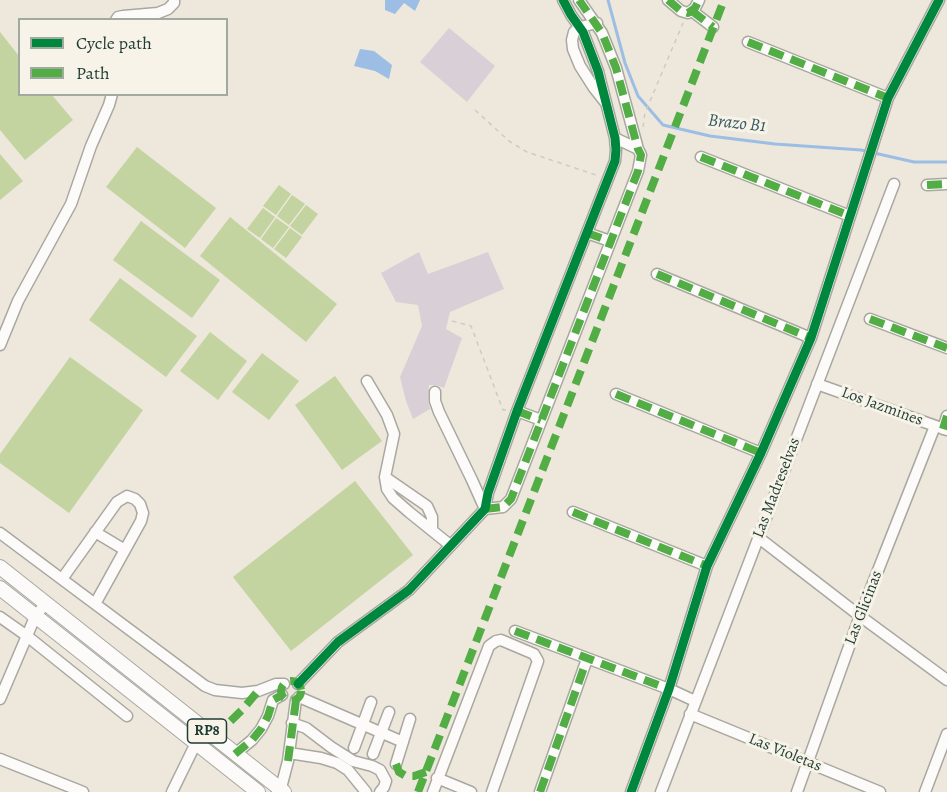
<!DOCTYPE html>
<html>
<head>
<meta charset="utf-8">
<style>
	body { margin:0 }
	#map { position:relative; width:947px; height:792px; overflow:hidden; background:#ede7dc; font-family:Alegreya,serif }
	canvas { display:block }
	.legend { position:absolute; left:18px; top:18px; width:210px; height:78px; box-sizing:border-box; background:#f7f3e8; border:2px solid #a1aaa0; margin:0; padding:8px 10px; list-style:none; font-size:18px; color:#1f3d34 }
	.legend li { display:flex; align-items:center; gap:12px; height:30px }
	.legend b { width:30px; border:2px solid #a1aaa0 }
</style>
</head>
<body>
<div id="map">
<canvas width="947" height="792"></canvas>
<ul class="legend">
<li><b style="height:8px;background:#00873e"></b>Cycle path</li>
<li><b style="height:8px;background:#52ad45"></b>Path</li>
</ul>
</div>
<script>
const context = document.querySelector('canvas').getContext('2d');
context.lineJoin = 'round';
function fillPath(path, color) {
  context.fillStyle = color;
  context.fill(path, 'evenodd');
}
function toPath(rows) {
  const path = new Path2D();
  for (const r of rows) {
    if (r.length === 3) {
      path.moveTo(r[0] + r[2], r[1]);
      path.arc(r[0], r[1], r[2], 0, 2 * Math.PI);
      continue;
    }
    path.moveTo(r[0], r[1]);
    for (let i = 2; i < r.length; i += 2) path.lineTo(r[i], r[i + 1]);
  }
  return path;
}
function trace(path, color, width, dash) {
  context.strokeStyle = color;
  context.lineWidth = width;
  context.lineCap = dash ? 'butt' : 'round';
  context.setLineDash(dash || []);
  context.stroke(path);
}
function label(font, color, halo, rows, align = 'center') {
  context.font = font + ' Alegreya,serif';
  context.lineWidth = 6;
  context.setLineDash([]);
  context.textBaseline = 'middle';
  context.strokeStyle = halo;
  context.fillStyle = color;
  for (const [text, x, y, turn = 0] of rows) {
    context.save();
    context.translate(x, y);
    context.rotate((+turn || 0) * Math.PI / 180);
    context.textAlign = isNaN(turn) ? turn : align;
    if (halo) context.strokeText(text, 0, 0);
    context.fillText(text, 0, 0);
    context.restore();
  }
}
fillPath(toPath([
	[0,32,19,56,20,94,52,95,73,120,25,160,0,130],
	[137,147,216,208,185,248,106,187],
	[0,154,23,181,0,200],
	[279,185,291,194,276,215,263,206],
	[292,195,305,204,289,225,277,216],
	[306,205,318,214,302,235,290,226],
	[263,208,275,217,260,238,247,229],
	[230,217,337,304,306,342,200,256],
	[276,218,289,227,273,248,261,239],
	[141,221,220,280,192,318,113,260],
	[290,228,302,237,286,258,274,249],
	[120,278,197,336,166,377,89,320],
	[210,332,247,361,218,400,180,371],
	[262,353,299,381,269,420,232,392],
	[70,357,143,410,69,513,0,463,0,454],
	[335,376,382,441,342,470,295,405],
	[355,481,413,555,291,651,233,577]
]), '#c3d4a0');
fillPath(toPath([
	[385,0,420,0,415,11,404,3,395,14,385,10],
	[360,49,374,51,392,65,389,79,375,71,354,66]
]), '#9dbee4');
trace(toPath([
	[608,0,625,63,638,96,663,125,710,136,775,144,861,150,914,162,947,162]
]), '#9dbee4', 3);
fillPath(toPath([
	[449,28,495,66,467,102,420,62],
	[419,252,428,274,488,252,504,289,450,312,446,329,462,338,444,388,436,385,429,385,428,401,430,409,413,419,406,401,400,377,422,326,418,305,396,302,381,273]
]), '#d9d0d7');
const minor = toPath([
	[668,0,681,11,688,13,695,8,699,0],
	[692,11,713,27],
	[116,20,118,17,123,16,158,13,168,9,174,3,174,0],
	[597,23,580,27,577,29,574,32,572,40,573,49,580,66,594,88,605,102],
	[748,42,888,98],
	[615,138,638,149],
	[701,157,850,216],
	[927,185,947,184],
	[587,233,610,241],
	[657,274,811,338],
	[870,319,947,348],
	[0,345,18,301,71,204,91,146,109,105,112,94],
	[367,381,387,415,394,434,385,477,387,489,393,498,409,512,450,545],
	[817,384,947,430],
	[435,392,435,401,439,412,472,480,485,509],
	[616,394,761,453],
	[517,411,541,420],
	[943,429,947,416],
	[385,477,427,506,432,517,432,530],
	[485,509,503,507,511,499,638,171,641,155,638,149,616,68,602,33,579,0],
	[573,512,707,566],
	[95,532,125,550],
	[0,533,205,686,215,690,242,693,258,691,276,684,284,684],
	[759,538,860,616,947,680],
	[62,579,117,502,127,496,135,499,140,504,143,513,141,521,95,604],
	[0,617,27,636,127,716],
	[515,631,669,689,695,701],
	[298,684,338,642,409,590,485,509,488,493,517,411,615,161,616,150,615,138,598,71,583,32,571,15,563,0],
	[299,697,403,742],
	[0,699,35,617,45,604],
	[690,714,880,792],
	[292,723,306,728,331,747,353,761,372,766,380,770,386,781,384,787,380,792],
	[354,748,371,702],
	[289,753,321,758,337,763,348,770,366,792],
	[235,754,252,740,261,729,268,716,273,700,282,695],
	[373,754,389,712],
	[0,759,83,792],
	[396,764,410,719],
	[437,778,471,792],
	[172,792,196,743],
	[277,792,282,784,288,761,296,700],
	[433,792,489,646,496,641,501,640,534,654,538,661,492,792],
	[540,792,587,659],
	[631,792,669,689,707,566,761,453,811,338,888,98,939,0],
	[661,792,894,184],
	[797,792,860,616,935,426],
	[925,792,947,734]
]);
const major = toPath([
	[0,567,284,792],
	[0,588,258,792]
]);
trace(minor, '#a8a8a1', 13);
trace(major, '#a8a8a1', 16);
trace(toPath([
	[475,110,509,141,527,152,599,176],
	[643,127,645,113,683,23],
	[452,321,471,326,503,410,507,410]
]), '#cbccc8', 1.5, [4.5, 4.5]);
trace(minor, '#fcfbfa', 10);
trace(major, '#fcfbfa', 14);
trace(toPath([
	[668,0,681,11,688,13,695,8,699,0],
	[692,11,713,27],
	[748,42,888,98],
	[701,157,850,216],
	[927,185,947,184],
	[587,233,610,241],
	[657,274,811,338],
	[870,319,947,348],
	[616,394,761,453],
	[517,411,541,420],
	[943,429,947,416],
	[485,509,503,507,511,499,638,171,641,155,638,149,616,68,602,33,579,0],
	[573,512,707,566],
	[515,631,669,689],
	[291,691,10],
	[214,737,242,710,258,691],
	[235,754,252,740,261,729,268,716,273,700,282,695],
	[288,761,296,700],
	[396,764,399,772,406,776,414,776,426,772],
	[418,792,724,0],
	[540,792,587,659]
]), '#52ad45', 8, [15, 8]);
trace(toPath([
	[298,684,338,642,409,590,485,509,488,493,517,411,615,161,616,150,615,138,598,71,583,32,571,15,563,0],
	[631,792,669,689,707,566,761,453,811,338,888,98,939,0]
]), '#00873e', 9);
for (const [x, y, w] of [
	[207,731,39]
]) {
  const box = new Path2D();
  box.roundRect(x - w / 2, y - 12, w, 24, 4.5);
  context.fillStyle = '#f7f3e8';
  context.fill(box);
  trace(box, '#1f3d34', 1.5);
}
label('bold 15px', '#1f3d34', null, [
	["RP8",207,731]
]);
label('16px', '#1f3d34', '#f7f3e8', [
	["Los Jazmines",882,407,20],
	["Las Madreselvas",777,488,-69],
	["Las Glicinas",864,608,-69],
	["Las Violetas",785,753,22]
]);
label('italic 18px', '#365961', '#f7f3e8', [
	["Brazo B1",737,124,6]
]);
</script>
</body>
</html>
